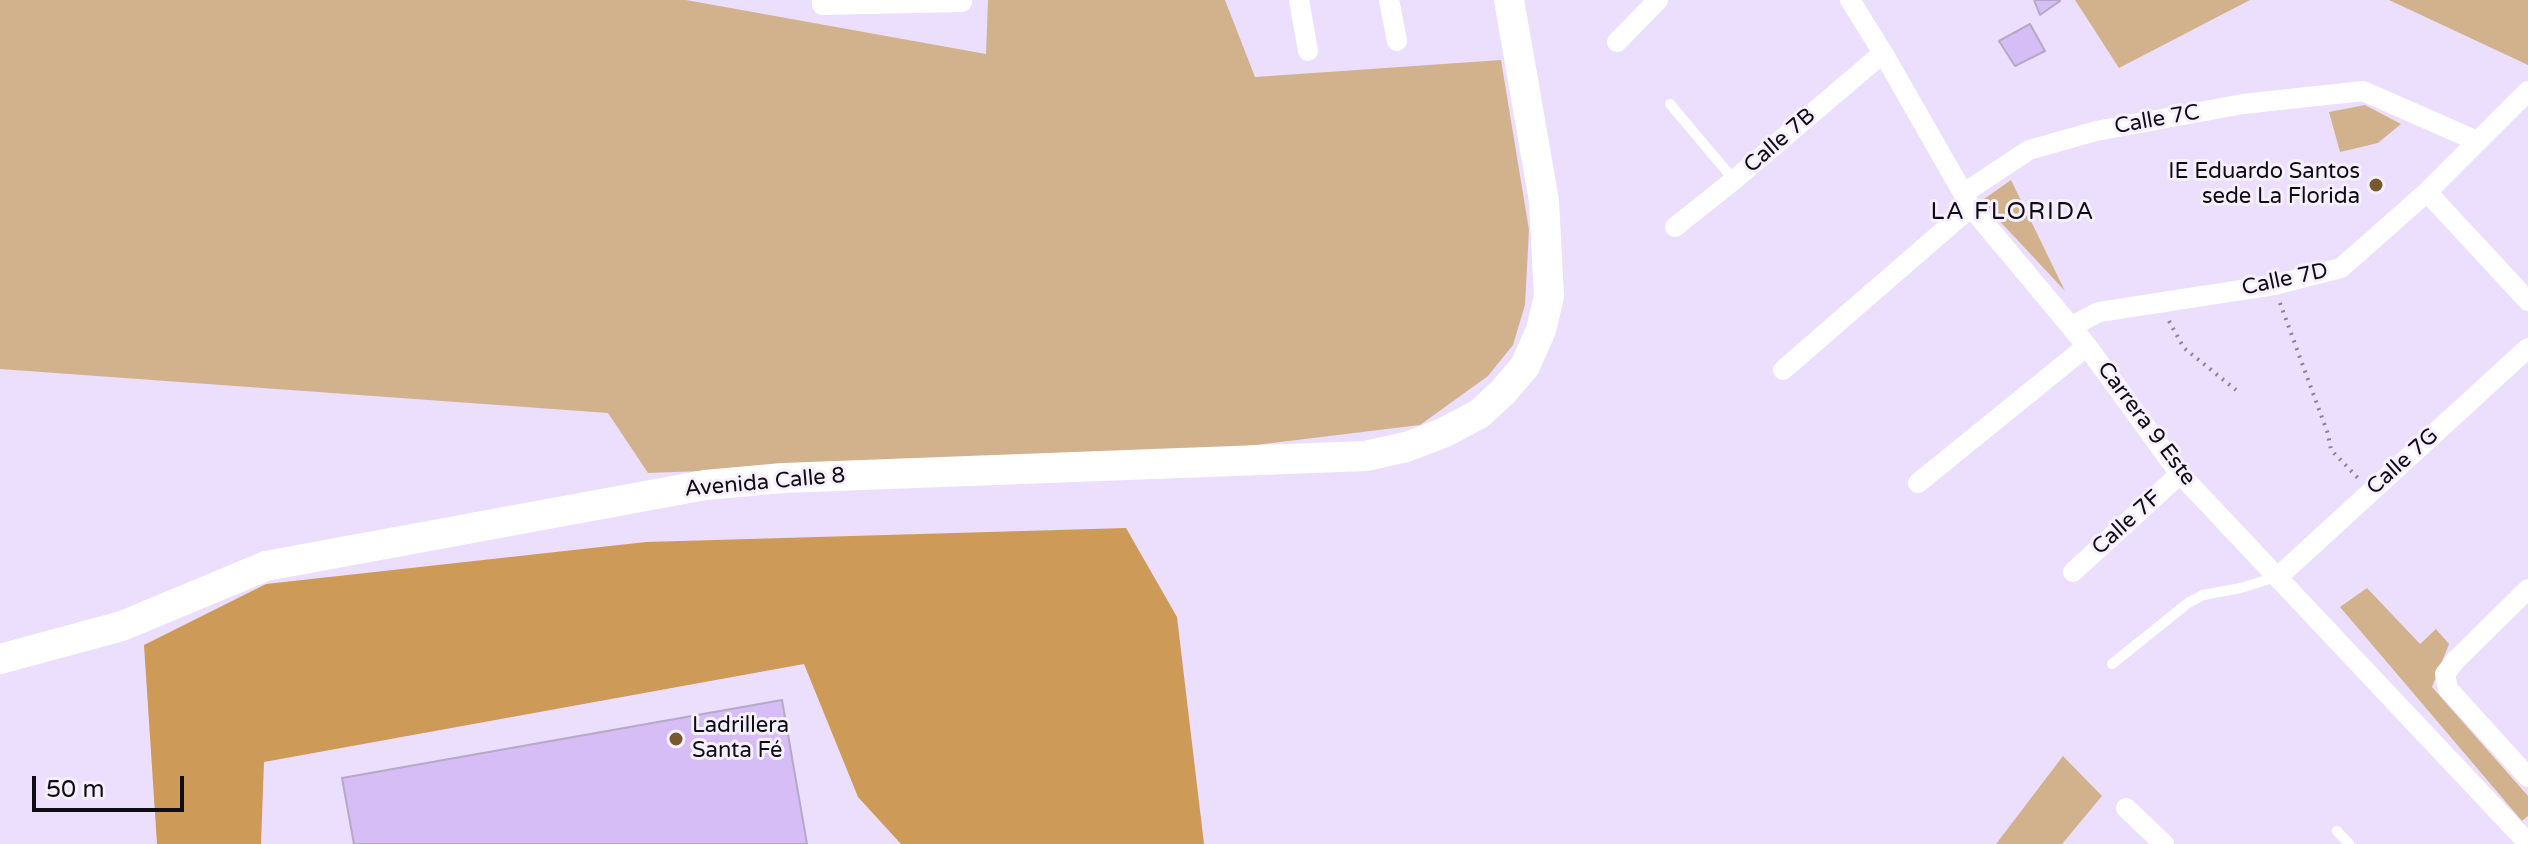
<!DOCTYPE html>
<html>
<head>
<meta charset="utf-8">
<style>
	body { margin:0 }
	#map { position:relative; width:2528px; height:844px; overflow:hidden; background:#ecdffe; font-family:"Varela Round",sans-serif }
	canvas { display:block }
	.scale { position:absolute; left:32px; top:776px; width:152px; height:36px; box-sizing:border-box; border:4px solid #100c16; border-top:0; padding-left:10px; font-size:24px; line-height:28px; white-space:nowrap; color:#100c16; -webkit-text-stroke:6px #f6f0fd; paint-order:stroke }
</style>
</head>
<body>
<div id="map">
<canvas width="2528" height="844"></canvas>
<div class="scale">50 m</div>
</div>
<script>
const context = document.querySelector('canvas').getContext('2d');
context.lineJoin = 'round';
function fillPath(path, color) {
  context.fillStyle = color;
  context.fill(path, 'evenodd');
}
function toPath(rows) {
  const path = new Path2D();
  for (const r of rows) {
    path.moveTo(r[0], r[1]);
    for (let i = 2; i < r.length; i += 2) path.lineTo(r[i], r[i + 1]);
  }
  return path;
}
function trace(path, color, width, dash) {
  context.strokeStyle = color;
  context.lineWidth = width;
  context.lineCap = dash ? 'butt' : 'round';
  context.setLineDash(dash || []);
  context.stroke(path);
}
function label(font, color, halo, rows, align = 'center') {
  context.font = font + ' "Varela Round",sans-serif';
  context.lineWidth = 6;
  context.setLineDash([]);
  context.textBaseline = 'middle';
  context.strokeStyle = halo;
  context.fillStyle = color;
  for (const [text, x, y, turn = 0] of rows) {
    context.save();
    context.translate(x, y);
    context.rotate((+turn || 0) * Math.PI / 180);
    context.textAlign = isNaN(turn) ? turn : align;
    if (halo) context.strokeText(text, 0, 0);
    context.fillText(text, 0, 0);
    context.restore();
  }
}
fillPath(toPath([
	[0,0,686,0,986,54,988,0,1225,0,1255,77,1501,60,1529,230,1525,305,1513,345,1488,376,1420,425,1190,453,648,473,608,413,0,369],
	[2075,0,2250,0,2119,68],
	[2389,0,2528,0,2528,65],
	[2365,105,2401,124,2378,143,2340,152,2329,112],
	[2011,180,2065,291,1981,201],
	[2367,588,2420,644,2436,629,2449,644,2432,687,2528,796,2528,816,2522,821,2340,607],
	[2063,756,2102,796,2062,844,1996,844]
]), '#d2b28c');
fillPath(toPath([
	[1126,528,1177,617,1204,844,901,844,858,797,804,664,264,762,261,844,157,844,144,645,266,584,646,542]
]), '#cd9a58');
const building = toPath([
	[2034,0,2059,0,2060,1,2040,15,2034,0],
	[2030,24,2045,51,2015,66,1999,41,2030,24],
	[782,700,807,844,354,844,342,778,782,700]
]);
fillPath(building, '#d6bdf6');
trace(building, '#b5a9c6', 2);
trace(toPath([
	[2280,303,2328,434,2331,450,2358,478],
	[2169,321,2184,348,2236,390]
]), '#8b8298', 4, [2, 6]);
trace(toPath([
	[1670,104,1734,180],
	[2112,664,2188,603,2203,595,2241,588,2276,577],
	[2337,831,2349,844]
]), '#fff', 10);
trace(toPath([
	[822,0,822,5,962,2],
	[1299,0,1308,51],
	[1389,0,1397,41],
	[1850,0,1883,53,1971,207,2087,346,2180,474,2528,843],
	[1617,42,1658,0],
	[2427,192,2528,301],
	[1964,193,2029,150,2096,131,2243,104,2363,91,2477,141],
	[1675,227,1734,180,1883,53],
	[2072,326,2099,312,2274,285,2341,268,2427,192,2528,91],
	[1783,370,1971,207],
	[1918,483,2087,346],
	[2073,572,2180,474],
	[2279,576,2528,348],
	[2528,589,2455,661,2445,674,2448,689,2528,777],
	[2126,808,2164,844]
]), '#fff', 20);
trace(toPath([
	[0,659,122,626,266,566,705,485,783,478,1366,456,1406,447,1443,433,1479,414,1503,392,1525,366,1541,330,1549,296,1544,201,1509,0]
]), '#fff', 30);
for (const [x, y, r, color] of [
	[2376,185,8,"#78582e"],
	[676,739,8,"#78582e"]
]) {
  const dot = new Path2D();
  dot.arc(x, y, r, 0, 2 * Math.PI);
  context.fillStyle = color;
  context.fill(dot);
  trace(dot, '#f6f0fd', 3);
}
label('22px', '#100c16', '#f6f0fd', [
	["Calle 7C",2157,120,-10],
	["Calle 7B",1780,141,-41],
	["Calle 7D",2285,280,-12],
	["Carrera 9 Este",2146,424,53],
	["Calle 7G",2403,462,-42],
	["Avenida Calle 8",765,483,-5],
	["Calle 7F",2127,523,-42]
]);
label('22px', '#100c16', '#f6f0fd', [
	["IE Eduardo Santos",2360,172],
	["sede La Florida",2360,197],
	["Ladrillera",692,726,"left"],
	["Santa Fé",692,751,"left"]
], 'right');
context.letterSpacing = '2px';
label('24px', '#100c16', '#f6f0fd', [
	["LA FLORIDA",2013,213]
]);
context.letterSpacing = '0px';
</script>
</body>
</html>
